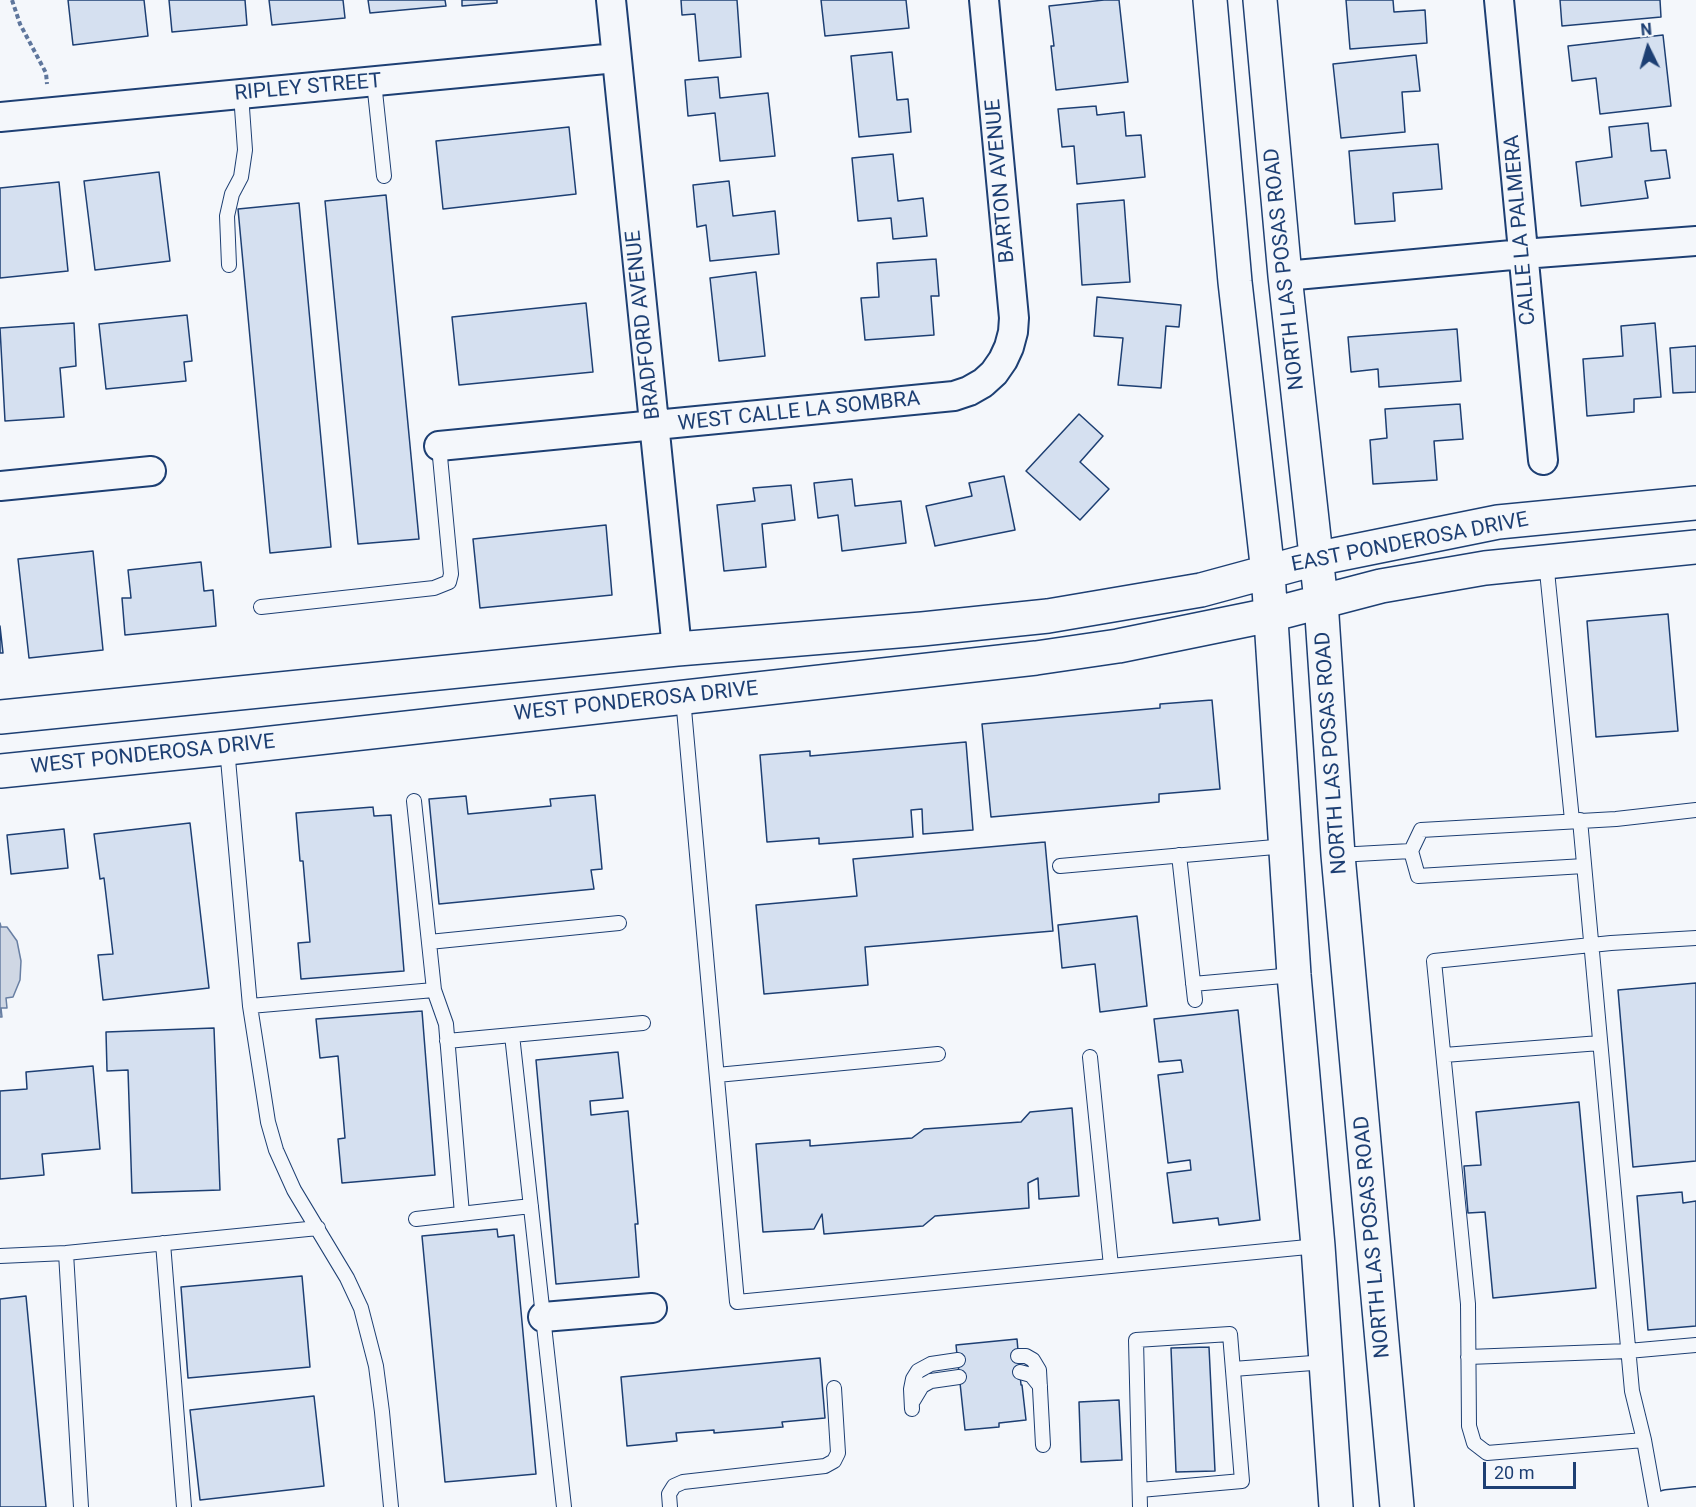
<!DOCTYPE html>
<html>
<head>
<meta charset="utf-8">
<style>
	body { margin:0 }
	#map { position:relative; width:1696px; height:1507px; overflow:hidden; background:#f4f7fb; font-family:Roboto,sans-serif }
	canvas { display:block }
	.north { position:absolute; left:1618px; top:18px; width:60px; height:60px; -webkit-text-stroke:4px #f4f7fb; paint-order:stroke; rotate:355deg; font-size:16px; font-weight:700; line-height:24px; text-align:center; color:#1d3f73 }
	.north::after { content:''; display:block; margin:auto; width:21px; height:27px; background:#1d3f73; clip-path:polygon(50% 0,100% 100%,50% 72%,0 100%) }
	.scale { position:absolute; left:1483px; top:1462px; width:93px; height:27px; box-sizing:border-box; border:3px solid #1d3f73; border-top:0; padding-left:8px; font-size:18px; line-height:21px; white-space:nowrap; color:#1d3f73; -webkit-text-stroke:4px #f4f7fb; paint-order:stroke }
</style>
</head>
<body>
<div id="map">
<canvas width="1696" height="1507"></canvas>
<div class="north">N</div>
<div class="scale">20 m</div>
</div>
<script>
const context = document.querySelector('canvas').getContext('2d');
context.lineJoin = 'round';
function fillPath(path, color) {
  context.fillStyle = color;
  context.fill(path, 'evenodd');
}
function toPath(rows) {
  const path = new Path2D();
  for (const r of rows) {
    path.moveTo(r[0], r[1]);
    for (let i = 2; i < r.length; i += 2) path.lineTo(r[i], r[i + 1]);
  }
  return path;
}
function trace(path, color, width, dash) {
  context.strokeStyle = color;
  context.lineWidth = width;
  context.lineCap = dash ? 'butt' : 'round';
  context.setLineDash(dash || []);
  context.stroke(path);
}
function label(font, color, halo, rows, align = 'center') {
  context.font = font + ' Roboto,sans-serif';
  context.lineWidth = 4.5;
  context.setLineDash([]);
  context.textBaseline = 'middle';
  context.strokeStyle = halo;
  context.fillStyle = color;
  for (const [text, x, y, turn = 0] of rows) {
    context.save();
    context.translate(x, y);
    context.rotate((+turn || 0) * Math.PI / 180);
    context.textAlign = isNaN(turn) ? turn : align;
    if (halo) context.strokeText(text, 0, 0);
    context.fillText(text, 0, 0);
    context.restore();
  }
}
const water = toPath([
	[0,923,1,927,7,927,17,941,21,961,20,980,13,997,6,998,7,1008,1,1008,2,1017,0,1017,0,923]
]);
fillPath(water, '#cfd7e4');
trace(water, '#687fa3', 1.5);
const building = toPath([
	[68,0,144,0,148,36,73,45,68,0],
	[169,0,245,0,247,25,172,32,169,0],
	[269,0,343,0,345,18,272,25,269,0],
	[368,0,445,0,446,6,370,13,368,0],
	[462,0,497,0,497,3,462,6,462,0],
	[681,0,737,0,741,57,699,61,695,14,682,15,681,0],
	[821,0,906,0,909,28,825,36,821,0],
	[1104,0,1119,0,1128,82,1056,90,1051,46,1054,46,1049,6,1104,0],
	[1346,0,1393,0,1394,12,1425,10,1427,43,1350,49,1346,0],
	[1560,0,1660,0,1661,17,1562,26,1560,0],
	[1663,35,1671,106,1600,114,1596,78,1572,81,1568,46,1663,35],
	[892,52,897,100,908,99,911,132,859,137,851,56,892,52],
	[1416,55,1420,91,1402,92,1405,132,1341,138,1333,64,1416,55],
	[718,77,720,98,768,93,775,156,720,161,715,113,688,116,685,80,718,77],
	[1096,106,1097,115,1124,112,1126,136,1141,135,1145,177,1077,184,1074,146,1062,147,1058,109,1096,106],
	[1648,123,1651,151,1666,150,1670,178,1645,181,1648,198,1581,206,1576,162,1612,157,1609,127,1648,123],
	[569,127,576,194,443,209,436,141,569,127],
	[1438,144,1442,189,1393,193,1395,221,1355,224,1349,151,1438,144],
	[893,154,898,201,923,198,927,236,893,239,891,218,858,221,852,158,893,154],
	[159,172,170,261,95,270,84,181,159,172],
	[729,181,733,216,775,211,779,254,710,261,706,225,697,227,693,185,729,181],
	[59,182,68,271,0,278,0,188,59,182],
	[386,195,419,539,358,544,325,201,386,195],
	[1124,200,1130,282,1082,285,1077,204,1124,200],
	[299,203,331,547,270,553,238,209,299,203],
	[936,259,939,296,931,296,934,335,865,340,861,298,879,297,877,263,936,259],
	[756,272,765,356,719,361,710,278,756,272],
	[1097,297,1181,305,1179,327,1166,326,1161,388,1118,385,1123,338,1094,336,1097,297],
	[586,303,593,372,459,385,452,317,586,303],
	[187,315,192,361,184,362,186,381,106,389,99,324,187,315],
	[74,323,76,366,60,368,64,417,5,421,0,328,74,323],
	[1655,323,1661,397,1634,399,1634,412,1587,416,1583,359,1623,356,1621,326,1655,323],
	[1457,329,1461,381,1379,387,1378,369,1351,372,1348,337,1457,329],
	[1696,346,1696,392,1673,393,1670,348,1696,346],
	[1460,404,1463,439,1434,441,1437,480,1373,484,1370,440,1387,438,1385,409,1460,404],
	[1079,414,1103,436,1080,462,1109,489,1080,520,1026,471,1079,414],
	[1004,476,1015,530,935,546,926,506,972,496,969,483,1004,476],
	[852,479,855,506,901,501,906,543,842,551,838,515,818,518,814,483,852,479],
	[791,485,795,520,762,524,766,567,724,571,717,505,755,501,753,488,791,485],
	[606,525,612,595,480,608,473,539,606,525],
	[93,551,103,650,29,658,18,559,93,551],
	[201,562,204,591,213,590,216,626,125,635,122,598,131,598,128,570,201,562],
	[1668,614,1678,731,1596,737,1587,621,1668,614],
	[0,626,3,653,0,653,0,626],
	[1212,700,1220,789,1159,794,1159,802,991,817,982,724,1160,708,1160,704,1212,700],
	[966,742,973,830,923,834,922,809,911,810,913,837,819,844,819,838,767,842,760,755,810,751,810,756,966,742],
	[595,795,602,869,591,870,594,889,439,904,429,799,466,796,468,814,551,806,550,799,595,795],
	[373,807,374,816,391,815,404,971,301,979,298,943,310,942,303,861,300,861,296,813,373,807],
	[190,823,209,988,103,1000,98,955,113,954,104,878,100,879,94,834,190,823],
	[64,829,68,868,11,874,7,835,64,829],
	[1045,842,1053,931,865,947,868,985,764,994,756,905,857,896,853,859,1045,842],
	[1137,916,1147,1006,1100,1012,1095,964,1062,968,1058,925,1137,916],
	[1696,983,1696,1161,1633,1167,1618,990,1696,983],
	[1238,1010,1260,1220,1219,1225,1218,1218,1173,1223,1167,1173,1191,1170,1190,1160,1168,1163,1158,1075,1183,1072,1181,1060,1159,1062,1154,1019,1238,1010],
	[422,1011,435,1175,342,1183,338,1139,345,1138,338,1056,320,1058,316,1019,422,1011],
	[214,1028,220,1190,132,1193,128,1070,107,1071,106,1032,214,1028],
	[618,1052,623,1098,590,1101,591,1115,628,1111,638,1224,635,1224,639,1277,556,1284,536,1060,618,1052],
	[93,1066,100,1149,42,1154,44,1175,0,1179,0,1091,27,1089,26,1072,93,1066],
	[1579,1102,1596,1288,1493,1298,1485,1212,1468,1213,1464,1166,1481,1165,1476,1112,1579,1102],
	[1072,1108,1079,1196,1039,1199,1038,1178,1028,1183,1029,1208,935,1216,923,1226,824,1234,822,1214,814,1229,763,1232,756,1144,810,1140,810,1146,912,1138,924,1129,1021,1122,1030,1112,1072,1108],
	[1682,1192,1683,1203,1696,1201,1696,1326,1648,1330,1637,1196,1682,1192],
	[497,1229,498,1237,514,1235,536,1474,445,1482,422,1236,497,1229],
	[302,1276,310,1367,188,1378,181,1287,302,1276],
	[26,1296,46,1507,0,1507,0,1299,26,1296],
	[1017,1339,1021,1385,1022,1385,1026,1420,999,1423,999,1427,965,1430,956,1345,1017,1339],
	[1209,1347,1215,1471,1176,1472,1171,1348,1209,1347],
	[820,1358,825,1418,782,1422,783,1427,714,1433,714,1430,676,1433,677,1441,627,1446,621,1377,820,1358],
	[314,1396,324,1486,200,1500,190,1410,314,1396],
	[1119,1400,1122,1460,1081,1462,1079,1402,1119,1400]
]);
fillPath(building, '#d5e0f0');
trace(building, '#1d3f73', 1.5);
const lane = toPath([
	[374,82,384,176],
	[229,265,227,216,232,194,241,177,245,150,241,94],
	[1546,561,1572,820],
	[261,607,434,588,449,582,451,574,439,446],
	[683,698,737,1302,1318,1246],
	[227,748,250,1006,268,1122,276,1150,294,1190,347,1278,361,1308,376,1366,382,1412,391,1507],
	[1580,820,1632,1391,1644,1440,1656,1507],
	[1411,851,1418,876,1584,866],
	[1179,855,1195,1000],
	[1338,855,1411,851,1421,830,1616,819,1696,810],
	[1060,866,1286,846],
	[429,942,619,923],
	[1193,984,1294,975],
	[434,990,446,1024,462,1214],
	[250,1006,434,990,414,801],
	[512,1035,564,1507],
	[447,1041,643,1023],
	[1444,1055,1600,1043],
	[1090,1057,1111,1266],
	[717,1075,938,1054],
	[416,1219,531,1206],
	[163,1243,184,1507],
	[66,1253,81,1507],
	[0,1256,66,1253,318,1228],
	[1018,1356,1026,1356,1033,1360,1039,1370,1043,1445],
	[1468,1357,1628,1351,1696,1345],
	[1233,1369,1326,1362],
	[1020,1372,1031,1375,1040,1386],
	[913,1401,922,1386,931,1381,959,1377],
	[912,1409,911,1389,913,1379,918,1371,931,1364,958,1360],
	[1644,1440,1487,1453,1474,1443,1469,1426,1468,1304,1434,961,1611,943,1696,938],
	[1140,1490,1242,1481,1230,1334,1136,1340,1140,1507],
	[670,1507,669,1494,674,1486,683,1482,825,1466,834,1461,838,1453,834,1388]
]);
const street = toPath([
	[611,0,677,649],
	[1499,0,1543,460],
	[0,117,616,58],
	[1285,276,1523,254,1696,241],
	[439,446,954,396,969,391,983,383,994,373,1003,360,1009,347,1013,332,1014,318,984,0],
	[0,486,151,471],
	[543,1317,652,1308]
]);
const secondary = toPath([
	[1210,0,1235,282,1268,573,1294,975,1318,1246,1336,1507],
	[1260,0,1285,276,1321,601,1338,855,1397,1507],
	[0,717,677,649,922,629,1048,616,1201,590,1315,559,1498,522,1696,503],
	[0,771,227,748,1036,658,1118,646,1270,615,1381,586,1485,568,1696,547],
	[1667,1507,1696,1504]
]);
trace(lane, '#1d3f73', 16);
trace(street, '#1d3f73', 32);
trace(secondary, '#1d3f73', 36);
trace(toPath([
	[12,0,20,24,46,73,47,84]
]), '#5e769c', 4, [4.5, 3]);
trace(lane, '#f4f7fb', 14);
trace(street, '#f4f7fb', 28);
trace(secondary, '#f4f7fb', 33);
label('21px', '#1d3f73', '#f4f7fb', [
	["RIPLEY STREET",308,88,-5],
	["BARTON AVENUE",1001,181,-95],
	["CALLE LA PALMERA",1521,230,-95],
	["NORTH LAS POSAS ROAD",1285,269,-96],
	["BRADFORD AVENUE",644,325,-96],
	["WEST CALLE LA SOMBRA",799,412,-6],
	["EAST PONDEROSA DRIVE",1410,543,-11],
	["WEST PONDEROSA DRIVE",636,702,-6],
	["NORTH LAS POSAS ROAD",1332,753,-94],
	["WEST PONDEROSA DRIVE",153,755,-6],
	["NORTH LAS POSAS ROAD",1373,1237,-95]
]);
</script>
</body>
</html>
